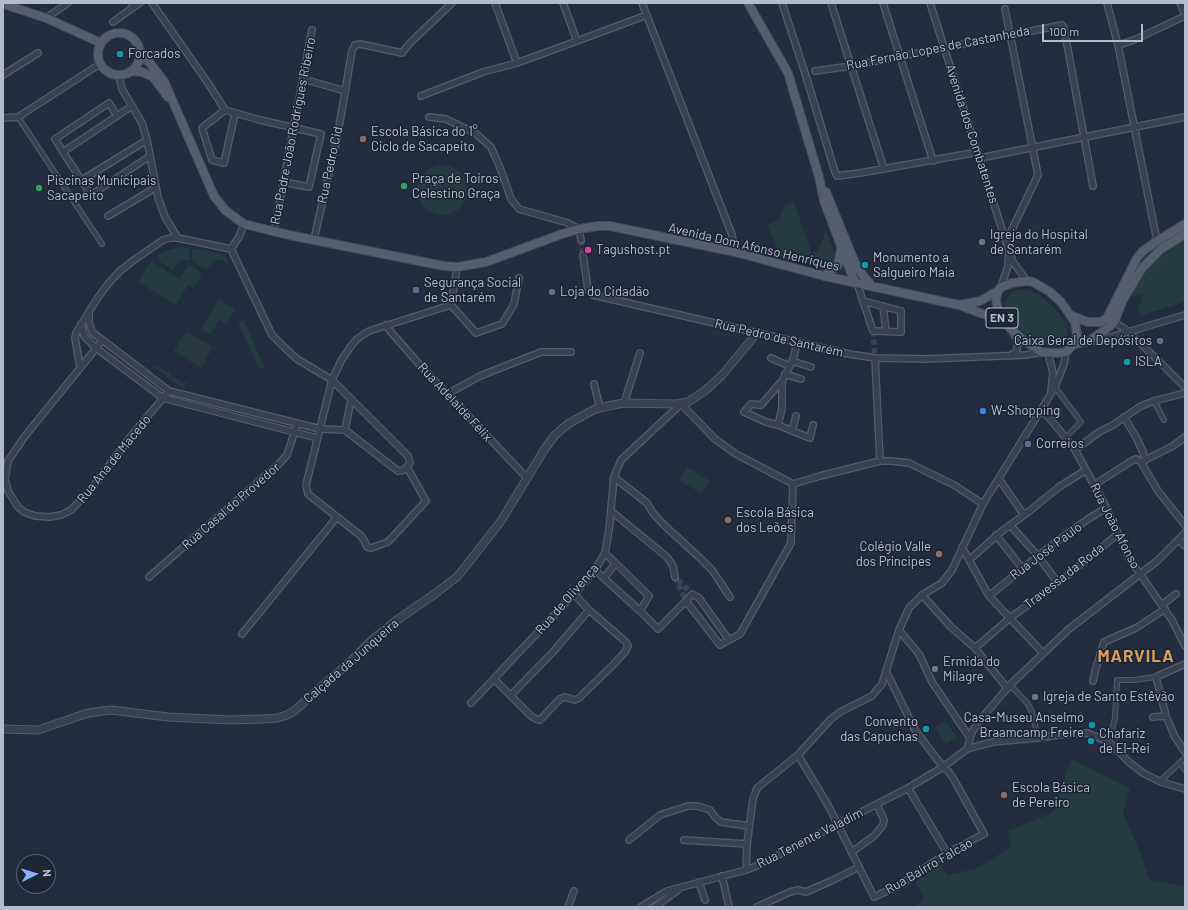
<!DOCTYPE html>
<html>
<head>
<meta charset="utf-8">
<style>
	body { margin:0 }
	#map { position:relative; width:1188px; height:910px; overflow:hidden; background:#242d3e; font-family:Barlow,sans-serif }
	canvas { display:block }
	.frame { position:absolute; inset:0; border:4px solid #b4bbc9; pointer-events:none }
	.north { position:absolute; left:16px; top:854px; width:40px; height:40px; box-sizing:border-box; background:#1d2533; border:1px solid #59616f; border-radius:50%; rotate:85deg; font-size:11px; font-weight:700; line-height:16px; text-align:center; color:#b4bbc9 }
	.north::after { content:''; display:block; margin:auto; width:14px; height:18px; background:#89adf8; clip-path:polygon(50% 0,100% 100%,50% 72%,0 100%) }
	.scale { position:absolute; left:1042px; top:24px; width:101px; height:18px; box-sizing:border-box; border:2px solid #b4bbc9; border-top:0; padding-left:5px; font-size:12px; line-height:14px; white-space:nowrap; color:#b4bbc9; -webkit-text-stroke:3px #1d2533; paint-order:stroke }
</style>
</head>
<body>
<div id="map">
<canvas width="1188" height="910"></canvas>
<div class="frame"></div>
<div class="north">N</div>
<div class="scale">100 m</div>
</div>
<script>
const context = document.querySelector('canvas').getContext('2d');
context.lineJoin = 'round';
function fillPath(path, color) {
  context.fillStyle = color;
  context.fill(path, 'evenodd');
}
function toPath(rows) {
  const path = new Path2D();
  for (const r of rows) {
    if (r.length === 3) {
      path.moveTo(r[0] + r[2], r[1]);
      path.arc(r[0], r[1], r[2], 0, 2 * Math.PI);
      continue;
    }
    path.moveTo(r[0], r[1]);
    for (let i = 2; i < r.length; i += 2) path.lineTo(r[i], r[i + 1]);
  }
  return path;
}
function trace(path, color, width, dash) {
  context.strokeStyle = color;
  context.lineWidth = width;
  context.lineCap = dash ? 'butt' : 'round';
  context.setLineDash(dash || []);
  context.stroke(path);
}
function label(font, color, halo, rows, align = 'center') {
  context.font = font + ' Barlow,sans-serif';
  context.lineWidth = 3;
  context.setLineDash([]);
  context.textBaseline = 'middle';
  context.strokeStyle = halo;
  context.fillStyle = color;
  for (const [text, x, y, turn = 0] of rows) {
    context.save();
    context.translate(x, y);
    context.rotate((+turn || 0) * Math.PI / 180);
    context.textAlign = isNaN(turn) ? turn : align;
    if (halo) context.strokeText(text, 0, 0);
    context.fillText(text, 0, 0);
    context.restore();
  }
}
fillPath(toPath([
	[442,190,25],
	[794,203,812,254,817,251,821,244,826,230,835,255,835,262,831,267,825,268,780,257,768,225,779,220,785,205],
	[1185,240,1185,302,1142,315,1137,306,1143,302,1140,294,1133,297,1131,294,1138,281,1150,264],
	[180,247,189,248,190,260,182,260,173,270,160,262,158,257,159,254,162,252],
	[192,248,221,254,226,258,229,263,226,264,225,261,215,260,206,269,192,262],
	[151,261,179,279,190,264,202,274,194,288,188,285,176,305,138,282],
	[1017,290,1026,290,1033,292,1042,297,1056,310,1062,318,1067,329,1067,335,1064,343,1055,347,1039,344,1020,329,1007,312,1005,304,1007,297,1011,293],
	[219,299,235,309,226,324,219,320,210,335,201,329],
	[244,320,266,371,257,365,238,322],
	[186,331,213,347,201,368,174,351],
	[146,357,152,365,162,368,165,372,170,372,172,377,175,377,179,381,182,383,189,382,186,384,183,389,145,360],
	[687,467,710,481,702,494,679,480],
	[945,721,957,737,946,744,935,728],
	[1071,759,1130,788,1123,813,1142,857,1149,879,1185,887,1185,907,915,907,924,899,916,882,940,864,947,876,977,868,1011,847,1007,831,1052,813]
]), '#263a3f');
trace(toPath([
	[581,240,583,255],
	[873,331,875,358],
	[675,577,686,601],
	[678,580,692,594]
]), '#3a4253', 5.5, [5.5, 3]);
const pedestrian = toPath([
	[18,117,102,244],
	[1055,387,1081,422,1066,437],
	[1154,401,1164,420],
	[1010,685,1028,704,1032,712,1035,723,1037,738],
	[1109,742,1115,718,1117,680,1134,680,1156,677],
	[1180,763,1185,770],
	[1159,782,1185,758]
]);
const minor = toPath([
	[132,3,135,6,140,3],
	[152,3,208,83,225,110,260,120,321,134,309,187,283,182],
	[495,3,517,63],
	[563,3,577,41,647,15],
	[642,3,732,235,735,252],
	[782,3,805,73,835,172,837,176,860,173,978,152],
	[831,3,884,169],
	[883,3,933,161],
	[930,3,1006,242,1013,262,1027,281],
	[1107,3,1118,45,1157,241],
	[1180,3,1185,14],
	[1005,9,1038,175,1006,242],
	[46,18,68,3],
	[113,22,135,6],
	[1118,45,1134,40,1185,16],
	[815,71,851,66,1062,25,1064,28,1093,186],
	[3,75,38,53],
	[119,76,122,89,142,123,147,140,158,197,165,217,178,238],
	[303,79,345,91],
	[421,96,483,72,517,63,577,41],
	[132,106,63,152,91,195,150,156],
	[225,110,202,128,212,160,224,163,235,114],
	[429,117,446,119,475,133,491,147,501,170,511,199,519,209,568,223,579,229,581,240],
	[3,118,18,117,100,64],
	[63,152,55,139,109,103,117,116],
	[980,158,1185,117],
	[82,180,147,140],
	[108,216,155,188],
	[274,232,312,30],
	[314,239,337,139,352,51,355,45,360,44,402,53,410,43,452,3],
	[583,255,588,290,593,295,849,354,875,358,926,359,1000,356,1026,355,1041,352],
	[857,283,873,331,901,332,901,311,863,301],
	[1001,287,1008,266,1009,252],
	[451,305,476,333,502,324,514,304,519,278],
	[883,306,886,331],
	[89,313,89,322,92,332,169,391,320,429,345,430,398,471,404,470,410,463,408,456,332,380,297,359,285,348,272,335,231,249,239,237,244,224],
	[1114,322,1128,331,1185,387],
	[81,324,84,336,96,348,163,398,317,438],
	[386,325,391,332,419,364,527,478],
	[102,341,25,436,8,461,5,479,8,491,18,507,24,512,35,516,50,517,61,515,71,510,92,488,131,436,169,391],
	[1090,341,1101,340,1185,315],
	[797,343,793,360,782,381,782,409,778,425,810,438,813,425],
	[1048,353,1053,373,1051,391],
	[1011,355,1016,352,1018,345,1017,339,1013,333],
	[771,358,789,366],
	[875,358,880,461],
	[792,361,811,367],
	[80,367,75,338,76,333,97,299,108,284,120,271,134,260,163,240,170,238,178,238,231,249],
	[785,374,801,379],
	[594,384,600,408],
	[447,394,480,376,541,352,571,352],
	[624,403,640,353],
	[1041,410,1052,421,1074,448,1104,503,1129,558,1172,620,1185,646],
	[1124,417,1136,437,1143,452,1145,460],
	[778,425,766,422,744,412,751,404,761,405,782,381],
	[345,430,351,400],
	[792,431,796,416],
	[1075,450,1099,432,1113,425,1141,406,1154,401,1185,393],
	[1141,462,1158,491,1185,525],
	[1141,462,1173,446,1185,437],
	[407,467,426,501,388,542,371,548,367,547,364,540,361,536,308,494,306,485,332,380,341,361,351,346,357,339,369,331,451,305,457,267],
	[614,477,647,503,653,513,664,525,700,558,712,570,730,597],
	[999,479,1024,515],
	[1094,485,1133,460,1136,459,1141,462],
	[611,511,667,557,673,566,675,577],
	[1010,525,1038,556,1058,583],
	[996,535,1022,568],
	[1179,540,1185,546],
	[962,547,989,596,1043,653],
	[969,560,1002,531,1027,513,1059,487,1086,470],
	[595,570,640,611,649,596,605,553],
	[149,577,279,464,287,455,297,424],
	[604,578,615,564],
	[922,595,951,627,975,648,1007,688],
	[989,596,1049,547,1088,519,1106,508],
	[1162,605,1176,594],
	[640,611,658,629,686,601],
	[899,630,919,654,932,682,970,738],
	[242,634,337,517],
	[729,640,699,598,692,594,686,601,720,645,740,634,791,543,793,484],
	[975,648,1010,618,1058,583,1118,534],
	[1185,664,1156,677,1166,716,1175,737,1185,752],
	[494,679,531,716,536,719,540,720,560,699,565,697,575,700,579,698,611,667,625,652,628,646,626,642,589,610,574,594],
	[1093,681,1096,668,1104,642,1136,628,1165,609],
	[511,695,552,653,589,610],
	[471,703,574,594,595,570,605,553,609,530,614,477,621,460,681,404,715,439,736,454,793,484,820,476,880,461,891,461,909,463,954,485,983,504],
	[1153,717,1166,716],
	[967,749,972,732,979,721,1011,684,1069,629,1157,561,1185,533],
	[798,755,828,805,874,897,898,886,947,853,984,834,953,778,948,771,943,767,915,730,886,671],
	[908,788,947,853],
	[629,840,660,815,688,806,697,806,710,810,715,817,721,822,749,826],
	[684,840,747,844],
	[852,852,874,836,883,825,884,820,877,805],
	[746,870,747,844,753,799,757,788,798,755,830,720,840,712,872,696,882,684,899,630,909,608,922,595,942,583,952,570,983,504,1055,387,1064,364,1066,352],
	[722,876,729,907],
	[699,882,705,900],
	[568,907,574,891],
	[641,907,667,891,746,870,759,865,908,788,943,767,967,749,981,745,993,742,1037,738,1058,735,1087,733,1109,742,1130,763,1143,773,1161,782,1185,789],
	[655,907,678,890],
	[757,907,790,892,798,890,806,892,831,881,859,867]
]);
const tertiary = toPath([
	[3,729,38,730,88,713,111,710,168,717,230,720,262,719,278,718,289,714,294,711,350,662,372,640,397,620,436,593,458,576,501,521,544,450,555,435,568,424,595,409,613,405,624,403,676,404,688,402,706,390,723,374,757,333]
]);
const primary = toPath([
	[748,3,788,73,819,177,824,201,855,283],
	[3,4,46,18,101,43],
	[119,54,21],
	[141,56,149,62,164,81,214,196,225,210,244,224,289,235,444,266,457,267,486,262,562,234,579,229,598,226,610,226,735,252,824,276,959,305,983,314,1002,319],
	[133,71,142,72,153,77,168,97],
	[826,192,855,263,862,274,873,287],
	[824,276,838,265,841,249],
	[1027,281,1033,282,1050,292,1061,302,1075,322,1077,335,1074,344,1066,352,1057,353,1041,352,1022,339,1011,329,1002,319,997,306,996,299,998,291,1001,287,1012,283,1027,281],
	[960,305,980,301,998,291],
	[1072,316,1088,322,1101,322,1107,318,1137,258,1143,251,1157,241,1185,224],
	[1074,344,1089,341,1109,327,1114,322,1123,300,1142,268,1161,249,1185,234]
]);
trace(pedestrian, '#535b69', 6);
trace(minor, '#535b69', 8);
trace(tertiary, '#535b69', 9);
trace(primary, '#414957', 10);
trace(pedestrian, '#38404e', 4);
trace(minor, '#38404e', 5.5);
trace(tertiary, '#38404e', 7);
trace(primary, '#565e6e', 8);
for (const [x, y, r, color] of [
	[120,54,4,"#0f9aa8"],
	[363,139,4,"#8d6e63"],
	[404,186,4,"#2e9e5b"],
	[39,188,4,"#2e9e5b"],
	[982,242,4,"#6b7280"],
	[588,250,4,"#d1479c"],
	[865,265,4,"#0f9aa8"],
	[416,290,4,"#5c6f8a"],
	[552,292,4,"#5c6f8a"],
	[1160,341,4,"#5c6f8a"],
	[1127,362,4,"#0f9aa8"],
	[983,411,4,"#3f7fe0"],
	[1028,444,4,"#5c6f8a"],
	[728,520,4,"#8d6e63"],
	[939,554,4,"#8d6e63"],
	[935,669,4,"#6b7280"],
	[1035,697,4,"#6b7280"],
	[1092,725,4,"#0f9aa8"],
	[926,729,4,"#0f9aa8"],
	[1091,741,4,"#0f9aa8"],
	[1004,795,4,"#8d6e63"]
]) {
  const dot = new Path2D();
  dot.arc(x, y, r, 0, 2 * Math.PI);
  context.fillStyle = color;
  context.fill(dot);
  trace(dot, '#1d2533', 1.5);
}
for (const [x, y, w] of [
	[1002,318,32]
]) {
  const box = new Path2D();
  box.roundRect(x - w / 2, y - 10, w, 20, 3);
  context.fillStyle = '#1d2533';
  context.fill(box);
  trace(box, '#b4bbc9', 1);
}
label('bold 12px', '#b4bbc9', null, [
	["EN 3",1002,318]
]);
label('13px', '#b4bbc9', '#1d2533', [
	["Rua Fernão Lopes de Castanheda",938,48,-11],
	["Rua Padre João Rodrigues Ribeiro",293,131,-79],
	["Avenida dos Combatentes",972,134,72],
	["Rua Pedro Cid",330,165,-78],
	["Avenida Dom Afonso Henriques",754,247,13],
	["Rua Pedro de Santarém",779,338,13],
	["Rua Adelaide Félix",455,402,47],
	["Rua Ana de Macedo",114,459,-51],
	["Rua Casal do Provedor",231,506,-41],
	["Rua João Afonso",1115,526,63],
	["Rua José Paulo",1046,551,-37],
	["Travessa da Roda",1064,576,-38],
	["Rua de Olivença",567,599,-49],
	["Calçada da Junqueira",351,661,-41],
	["Rua Tenente Valadim",810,838,-27],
	["Rua Bairro Falcão",929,866,-30]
]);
label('13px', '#b4bbc9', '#1d2533', [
	["Forcados",128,54],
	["Escola Básica do 1°",371,132],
	["Ciclo de Sacapeito",371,147],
	["Praça de Toiros",412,179],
	["Celestino Graça",412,194],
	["Piscinas Munícipais",47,181],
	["Sacapeito",47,196],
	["Igreja do Hospital",990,235],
	["de Santarém",990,250],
	["Tagushost.pt",596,250],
	["Monumento a",873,258],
	["Salgueiro Maia",873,273],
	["Segurança Social",424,283],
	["de Santarém",424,298],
	["Loja do Cidadão",560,292],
	["Caixa Geral de Depósitos",1152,341,"right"],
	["ISLA",1135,362],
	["W-Shopping",991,411],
	["Correios",1036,444],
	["Escola Básica",736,513],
	["dos Leões",736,528],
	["Colégio Valle",931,547,"right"],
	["dos Príncipes",931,562,"right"],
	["Ermida do",943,662],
	["Milagre",943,677],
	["Igreja de Santo Estêvão",1043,697],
	["Casa-Museu Anselmo",1084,718,"right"],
	["Braamcamp Freire",1084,733,"right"],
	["Convento",918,722,"right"],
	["das Capuchas",918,737,"right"],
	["Chafariz",1099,734],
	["de El-Rei",1099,749],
	["Escola Básica",1012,788],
	["de Pereiro",1012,803]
], 'left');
context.letterSpacing = '1px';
label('bold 17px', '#d59b63', '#1d2533', [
	["MARVILA",1136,656]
]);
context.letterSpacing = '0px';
</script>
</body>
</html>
